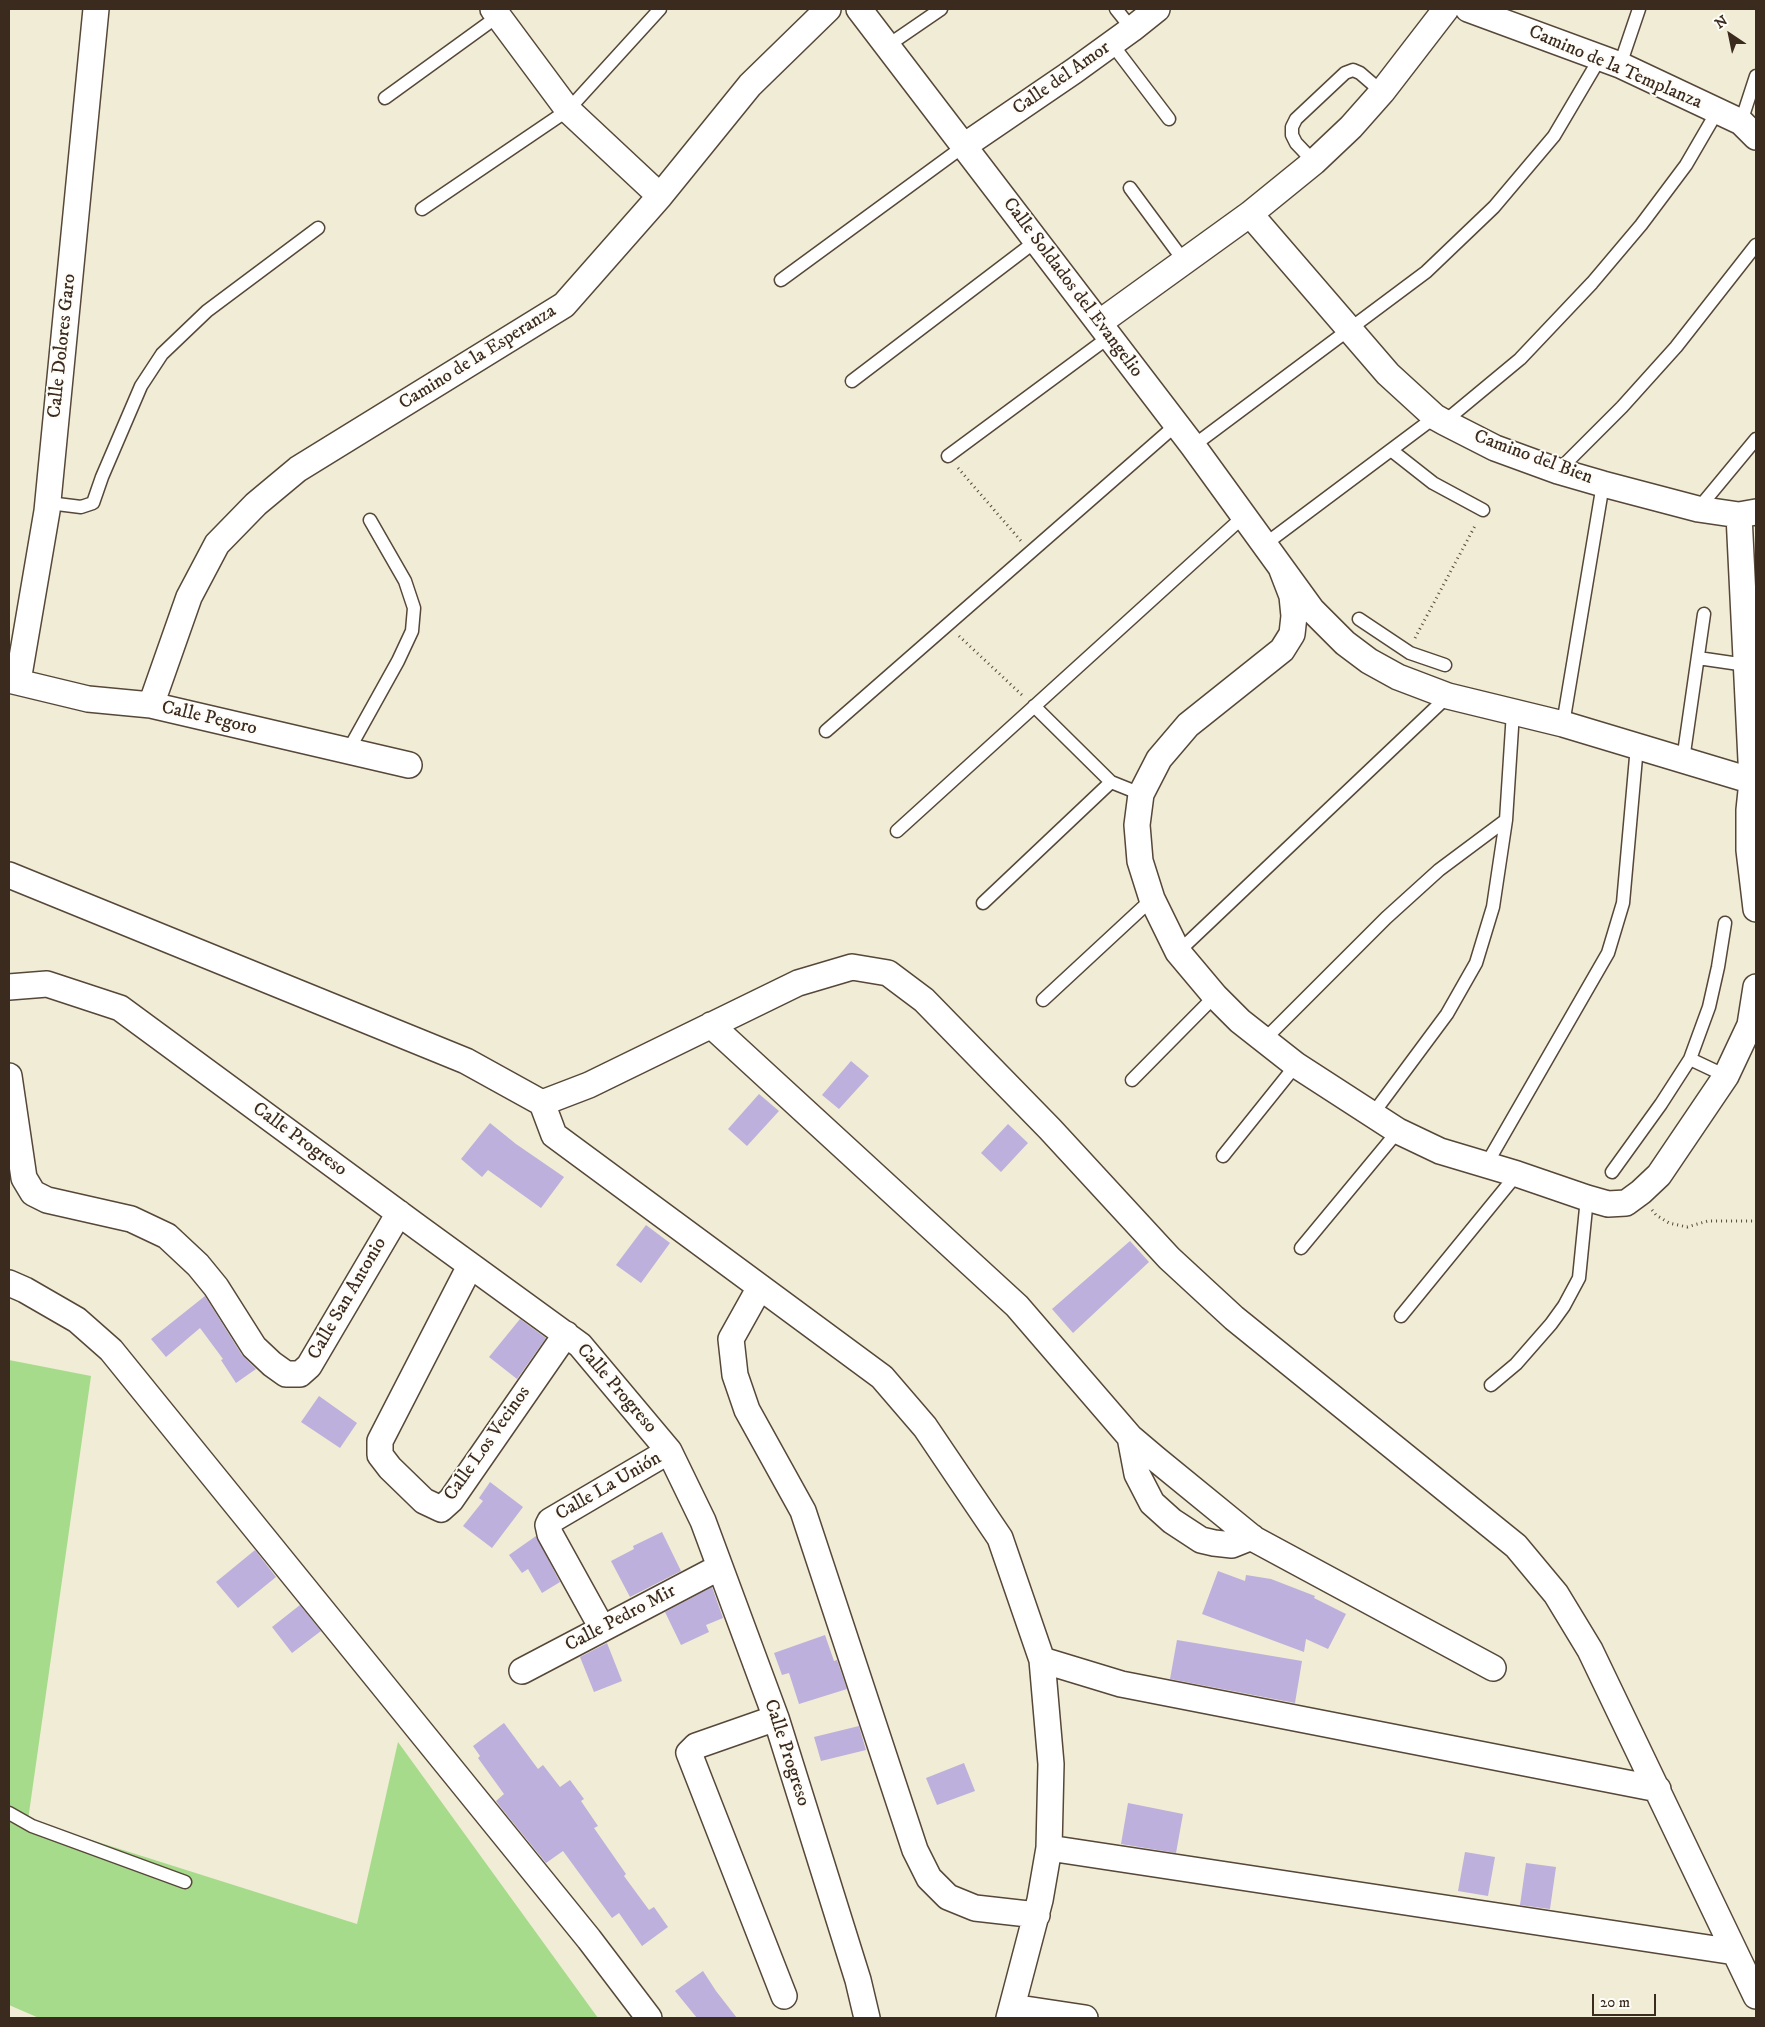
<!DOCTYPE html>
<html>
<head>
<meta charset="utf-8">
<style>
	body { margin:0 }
	#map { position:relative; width:1765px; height:2027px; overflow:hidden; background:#f0ecd5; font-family:"IM FELL DW Pica",serif }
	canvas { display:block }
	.frame { position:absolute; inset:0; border:10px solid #3b2a1e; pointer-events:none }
	.north { position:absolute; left:1705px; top:10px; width:50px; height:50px; -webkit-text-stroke:4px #fdfcf7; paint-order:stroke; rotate:326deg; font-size:14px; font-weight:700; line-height:20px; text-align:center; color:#3b2a1e }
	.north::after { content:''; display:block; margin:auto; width:18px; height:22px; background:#3b2a1e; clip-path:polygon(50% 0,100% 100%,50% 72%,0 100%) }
	.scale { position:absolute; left:1592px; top:1994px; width:64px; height:22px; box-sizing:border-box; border:2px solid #3b2a1e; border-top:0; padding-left:6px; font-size:15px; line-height:18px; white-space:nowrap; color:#3b2a1e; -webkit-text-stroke:4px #fdfcf7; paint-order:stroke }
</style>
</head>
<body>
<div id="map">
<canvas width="1765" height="2027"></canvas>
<div class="frame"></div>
<div class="north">N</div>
<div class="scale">20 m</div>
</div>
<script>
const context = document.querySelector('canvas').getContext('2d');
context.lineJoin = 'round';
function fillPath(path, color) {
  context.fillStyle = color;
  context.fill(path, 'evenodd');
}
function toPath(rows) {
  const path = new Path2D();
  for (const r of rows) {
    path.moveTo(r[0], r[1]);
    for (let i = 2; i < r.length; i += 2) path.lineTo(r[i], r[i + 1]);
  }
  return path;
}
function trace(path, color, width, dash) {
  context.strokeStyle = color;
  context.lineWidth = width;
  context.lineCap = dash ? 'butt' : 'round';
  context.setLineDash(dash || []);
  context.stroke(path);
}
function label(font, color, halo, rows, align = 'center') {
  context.font = font + ' "IM FELL DW Pica",serif';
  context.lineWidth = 4;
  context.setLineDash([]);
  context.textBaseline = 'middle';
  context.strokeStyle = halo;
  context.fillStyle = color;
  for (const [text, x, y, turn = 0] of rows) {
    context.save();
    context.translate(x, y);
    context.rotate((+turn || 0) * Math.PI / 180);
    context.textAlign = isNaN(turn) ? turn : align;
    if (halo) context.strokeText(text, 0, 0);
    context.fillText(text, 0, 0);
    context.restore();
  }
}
fillPath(toPath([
	[9,1360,91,1376,28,1820,357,1924,398,1742,598,2018,39,2018,9,2005]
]), '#a6db8b');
fillPath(toPath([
	[851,1061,869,1076,839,1109,822,1095],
	[759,1094,779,1111,747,1146,728,1129],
	[490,1123,516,1144,564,1177,541,1208,488,1170,482,1177,461,1159],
	[1008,1124,1028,1143,1001,1172,981,1153],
	[646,1225,670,1243,641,1283,616,1265],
	[1130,1241,1149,1262,1073,1333,1052,1309],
	[205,1296,242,1355,256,1369,236,1383,221,1360,223,1359,200,1328,166,1357,151,1339],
	[520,1319,546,1338,517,1379,489,1357],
	[319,1396,357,1423,340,1448,301,1422],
	[490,1482,523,1507,492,1548,463,1526,483,1501,479,1498],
	[662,1532,681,1571,630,1597,611,1561,634,1549,633,1546],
	[536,1536,560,1582,542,1593,528,1569,522,1573,509,1555],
	[255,1550,276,1577,238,1608,216,1582],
	[1218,1571,1245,1581,1246,1575,1271,1579,1315,1596,1314,1598,1346,1614,1328,1649,1306,1639,1304,1652,1202,1614],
	[712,1587,723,1618,706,1625,709,1632,681,1645,665,1612],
	[300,1605,321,1631,292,1653,272,1627],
	[825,1635,834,1661,837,1660,847,1689,799,1704,789,1673,782,1675,774,1653],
	[1177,1640,1302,1661,1295,1703,1170,1679],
	[607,1643,622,1681,594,1692,580,1657],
	[504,1723,538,1769,543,1765,560,1787,570,1780,584,1799,581,1801,598,1826,594,1828,626,1874,624,1876,649,1910,654,1907,668,1927,642,1946,619,1913,612,1918,563,1851,546,1863,502,1809,496,1801,504,1794,478,1758,480,1756,473,1746],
	[859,1726,866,1750,821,1761,814,1737],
	[964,1763,975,1791,937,1805,926,1778],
	[1128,1803,1183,1814,1176,1853,1121,1844],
	[1465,1852,1495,1857,1488,1896,1458,1891],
	[1526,1863,1556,1867,1550,1909,1520,1905],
	[703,1971,716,1991,737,2018,697,2018,675,1991]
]), '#bdb0dc');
const service = toPath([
	[1116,9,1132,29],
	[1112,44,1169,119],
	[887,46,941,9],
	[1620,65,1639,9],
	[385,98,501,14],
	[1741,122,1756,76],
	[1314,162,1296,143,1292,135,1292,127,1296,119,1345,73,1353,70,1360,73,1382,92],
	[1130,188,1184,261],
	[422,209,568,110,660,9],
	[781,280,964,146],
	[852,381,1036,241],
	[1444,422,1520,359,1592,283,1641,225,1686,165,1718,110],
	[1193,446,1426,272,1494,207,1554,136,1600,58],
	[1391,450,1433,483,1483,510],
	[948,456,1109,337],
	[1558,471,1622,407,1676,347,1756,245],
	[1698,509,1756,439],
	[47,511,57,504,81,507,93,503,102,477,141,386,162,354,207,311,318,228],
	[1264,545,1435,417],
	[1359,619,1410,653,1445,665],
	[1698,658,1746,665],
	[1034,706,1111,782,1141,794],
	[1563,724,1603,484],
	[826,731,1176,425],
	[348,751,398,661,412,631,414,608,405,581,370,520],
	[1683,760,1704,614],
	[897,831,1244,516],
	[983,903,1111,782],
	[1178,952,1448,696],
	[1043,1000,1152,899],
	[1264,1040,1386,918,1439,870,1506,820],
	[1690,1059,1726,1076],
	[1132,1080,1215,996],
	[1372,1115,1447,1014,1476,963,1493,907,1506,820,1513,712],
	[1223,1156,1296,1065],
	[1486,1165,1608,953,1623,903,1637,746],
	[1612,1172,1661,1104,1690,1059,1709,1007,1718,967,1725,923],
	[1301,1248,1398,1131],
	[1401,1316,1517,1174],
	[1491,1385,1516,1364,1551,1324,1564,1306,1579,1278,1587,1198],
	[9,1813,32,1826,185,1882]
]);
const minor = toPath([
	[493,9,568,110,660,196],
	[859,9,1193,446,1312,610,1345,643,1369,661,1398,677,1448,696,1563,724,1756,782],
	[1468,9,1620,65,1741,122,1756,137],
	[964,146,1074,71,1132,29,1157,9],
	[1250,214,1388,374,1435,417,1444,422,1495,448,1558,471,1603,484,1698,509,1739,515,1756,512],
	[1099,323,1250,214,1314,162,1351,127,1382,92,1446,9],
	[1739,515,1752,781,1749,810,1749,850,1756,909],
	[1282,570,1292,596,1294,616,1292,634,1282,650,1188,725,1159,759,1141,794,1137,825,1140,861,1152,899,1178,952,1215,996,1240,1021,1296,1065,1398,1131,1440,1151,1517,1174,1587,1198,1608,1204,1626,1203,1641,1192,1659,1175,1726,1076,1750,1025,1756,987],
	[9,680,88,699,151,705,409,765],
	[18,681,47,511,96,9],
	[151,705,189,597,217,544,256,504,298,469,564,305,660,196,750,85,828,9],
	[9,875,466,1061,542,1103,554,1135,882,1377,925,1427,1000,1538,1042,1660,1051,1764,1049,1848,1040,1900,1009,2018],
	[9,987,47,984,120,1008,419,1228,580,1345,669,1451,703,1521,776,1718,858,1980,867,2018],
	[711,1025,1017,1306,1130,1437,1156,1459,1254,1539,1493,1668],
	[9,1076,24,1178,33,1193,47,1200,131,1219,167,1236,198,1265,216,1287,254,1347,272,1364,286,1374,300,1374,309,1366,399,1213],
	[542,1103,589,1085,798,983,852,967,888,973,924,1000,1050,1129,1169,1258,1234,1318,1516,1546,1556,1594,1590,1650,1756,1996],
	[470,1266,380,1441,380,1455,390,1468,424,1501,441,1509,451,1500,566,1334],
	[9,1283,25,1290,77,1320,111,1350,589,1939,649,2018],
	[760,1287,731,1339,735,1375,747,1410,803,1511,915,1850,929,1878,948,1897,975,1908,1037,1915],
	[1130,1437,1137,1474,1152,1503,1172,1521,1201,1540,1214,1543,1232,1545,1252,1537],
	[602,1628,550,1534,548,1525,550,1521,669,1451],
	[1042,1660,1121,1684,1658,1789],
	[522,1671,720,1567],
	[776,1718,696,1746,689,1753,784,1996],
	[1049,1848,1735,1952],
	[1012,2007,1085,2018]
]);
trace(service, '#564739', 15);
trace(minor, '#564739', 28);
trace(toPath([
	[958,468,1021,541],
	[959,636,1022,695],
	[1415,638,1476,524],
	[1652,1210,1656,1215,1669,1223,1687,1227,1708,1221,1756,1221]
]), '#564739', 3, [1, 4]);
trace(service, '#fff', 12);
trace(minor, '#fff', 25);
label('19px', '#3b2a1e', '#fdfcf7', [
	["Camino de la Templanza",1615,68,23],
	["Calle del Amor",1062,79,-35],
	["Calle Soldados del Evangelio",1072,288,53],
	["Calle Dolores Garo",63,346,-84],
	["Camino de la Esperanza",478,358,-32],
	["Camino del Bien",1533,458,20],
	["Calle Pegoro",209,719,13],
	["Calle Progreso",299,1140,36],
	["Calle San Antonio",348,1299,-60],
	["Calle Progreso",616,1389,49],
	["Calle Los Vecinos",488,1444,-55],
	["Calle La Unión",609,1487,-30],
	["Calle Pedro Mir",621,1619,-28],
	["Calle Progreso",786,1753,72]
]);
</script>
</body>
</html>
